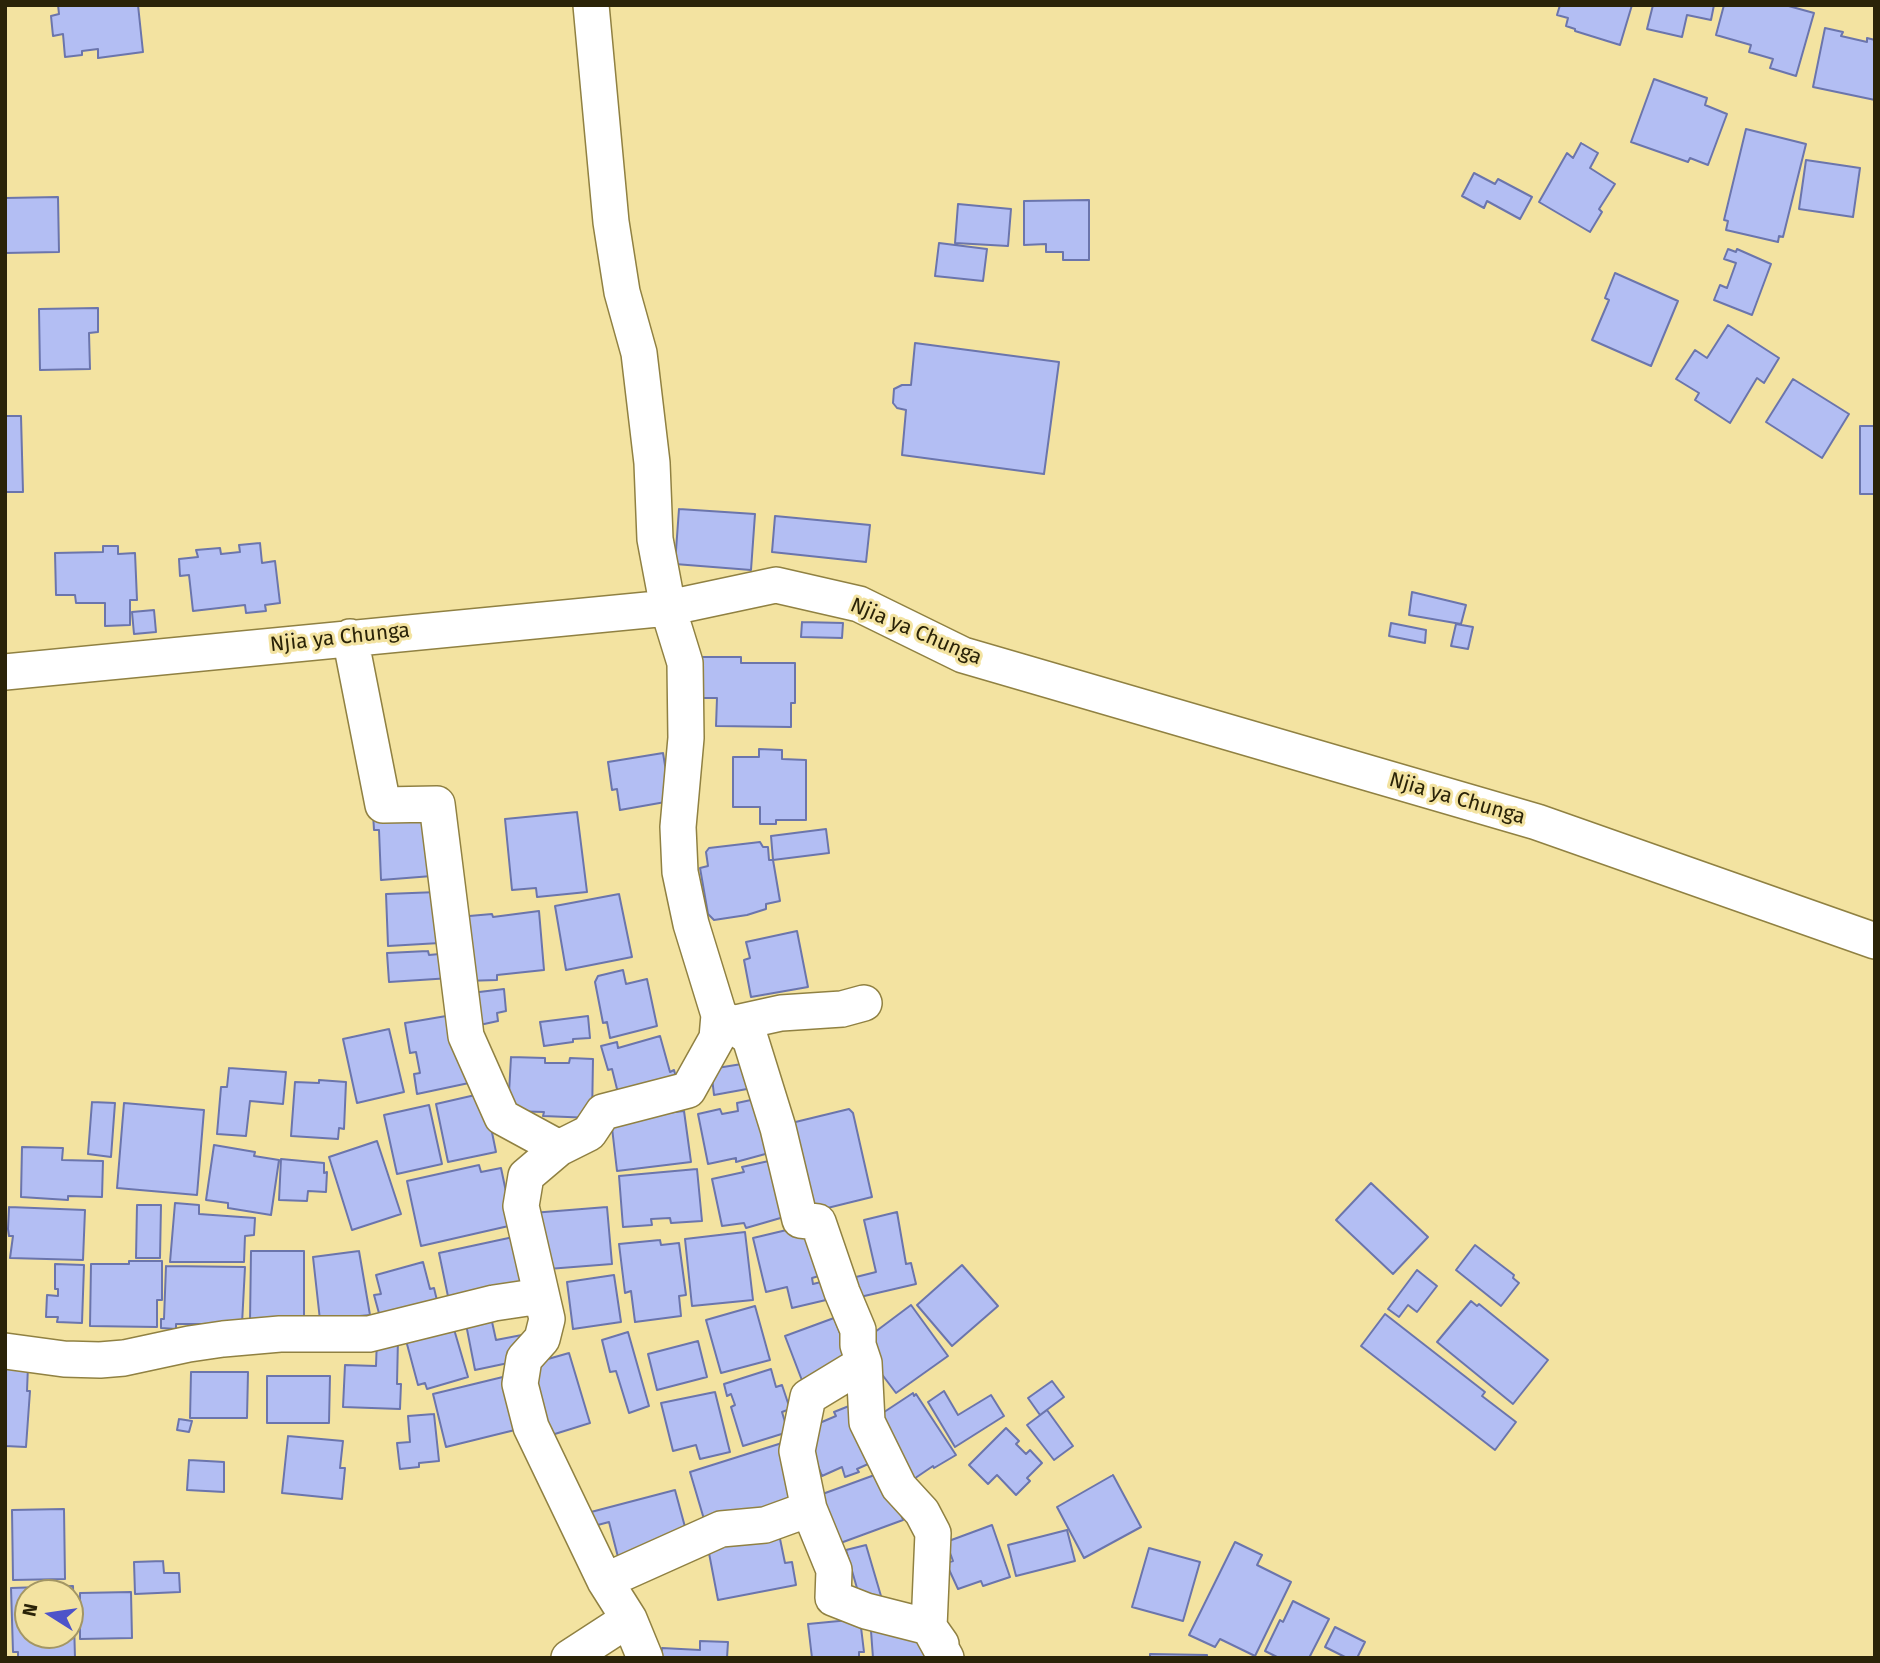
<!DOCTYPE html>
<html>
<head>
<meta charset="utf-8">
<style>
	body { margin:0 }
	#map { position:relative; width:1880px; height:1663px; overflow:hidden; background:#f3e3a1; font-family:"Fira Sans",sans-serif }
	canvas { display:block }
	.frame { position:absolute; inset:0; border:7px solid #2a2308; pointer-events:none }
	.north { position:absolute; left:14px; top:1579px; width:70px; height:70px; box-sizing:border-box; background:#f3e3a1; border:2px solid #a39664; border-radius:50%; rotate:282deg; font-size:19px; font-weight:700; line-height:28px; text-align:center; color:#2a2308 }
	.north::after { content:''; display:block; margin:auto; width:24px; height:32px; background:#4d53c9; clip-path:polygon(50% 0,100% 100%,50% 72%,0 100%) }
</style>
</head>
<body>
<div id="map">
<canvas width="1880" height="1663"></canvas>
<div class="frame"></div>
<div class="north">N</div>
</div>
<script>
const context = document.querySelector('canvas').getContext('2d');
context.lineJoin = 'round';
function fillPath(path, color) {
  context.fillStyle = color;
  context.fill(path, 'evenodd');
}
function toPath(rows) {
  const path = new Path2D();
  for (const r of rows) {
    path.moveTo(r[0], r[1]);
    for (let i = 2; i < r.length; i += 2) path.lineTo(r[i], r[i + 1]);
  }
  return path;
}
function trace(path, color, width, dash) {
  context.strokeStyle = color;
  context.lineWidth = width;
  context.lineCap = dash ? 'butt' : 'round';
  context.setLineDash(dash || []);
  context.stroke(path);
}
function label(font, color, halo, rows, align = 'center') {
  context.font = font + ' "Fira Sans",sans-serif';
  context.lineWidth = 6;
  context.setLineDash([]);
  context.textBaseline = 'middle';
  context.strokeStyle = halo;
  context.fillStyle = color;
  for (const [text, x, y, turn = 0] of rows) {
    context.save();
    context.translate(x, y);
    context.rotate((+turn || 0) * Math.PI / 180);
    context.textAlign = isNaN(turn) ? turn : align;
    if (halo) context.strokeText(text, 0, 0);
    context.fillText(text, 0, 0);
    context.restore();
  }
}
const building = toPath([
	[58,5,138,5,143,52,98,58,98,49,82,51,82,55,65,57,63,34,53,36,51,16,59,14,58,5],
	[1560,5,1632,5,1620,45,1575,31,1575,29,1566,26,1568,18,1557,15,1560,5],
	[1653,5,1714,5,1711,20,1687,15,1682,37,1647,29,1653,5],
	[1724,5,1785,5,1814,13,1796,76,1770,68,1773,59,1749,52,1751,45,1716,35,1724,5],
	[1825,28,1843,32,1841,36,1867,42,1867,38,1875,40,1875,100,1813,87,1825,28],
	[1654,79,1707,98,1705,105,1727,114,1708,165,1690,158,1688,162,1631,142,1654,79],
	[1746,129,1806,144,1783,237,1779,236,1778,242,1726,230,1728,221,1724,220,1746,129],
	[1581,143,1598,153,1590,168,1615,184,1599,209,1602,212,1590,232,1539,202,1567,153,1573,158,1581,143],
	[1806,160,1860,168,1853,217,1799,209,1806,160],
	[1474,173,1495,184,1498,179,1532,197,1520,219,1487,201,1484,208,1462,196,1474,173],
	[58,197,59,252,5,253,5,198,58,197],
	[1089,200,1089,260,1063,260,1063,252,1046,252,1046,244,1024,245,1024,201,1089,200],
	[958,204,1011,209,1008,246,955,243,958,204],
	[939,243,987,249,983,281,935,276,939,243],
	[1728,249,1736,252,1737,249,1771,264,1752,315,1714,300,1720,285,1727,288,1736,263,1724,259,1728,249],
	[1615,273,1678,301,1651,366,1592,340,1609,300,1605,298,1615,273],
	[98,308,98,332,89,333,90,369,40,370,39,309,98,308],
	[1728,325,1779,358,1764,383,1757,378,1730,423,1695,400,1699,393,1676,379,1695,350,1707,358,1728,325],
	[915,343,1059,362,1044,474,902,455,906,410,897,408,893,403,894,389,902,385,911,385,915,343],
	[1793,379,1849,414,1822,458,1766,422,1793,379],
	[5,416,21,416,23,492,5,492,5,416],
	[1860,426,1875,426,1875,494,1860,494,1860,426],
	[679,509,755,514,751,570,675,564,679,509],
	[775,516,870,525,866,562,772,552,775,516],
	[260,543,262,563,275,561,280,603,265,605,266,611,246,613,245,605,193,611,189,575,180,576,179,559,198,557,196,550,220,548,221,554,240,552,239,545,260,543],
	[103,546,118,546,118,554,135,553,137,600,130,600,130,625,105,626,105,603,76,603,75,595,56,595,55,553,103,552,103,546],
	[1412,592,1466,605,1461,624,1409,615,1412,592],
	[154,610,156,632,134,634,132,612,154,610],
	[802,622,843,623,842,638,801,637,802,622],
	[1391,623,1426,630,1425,643,1389,636,1391,623],
	[1456,624,1473,627,1468,649,1451,646,1456,624],
	[702,657,741,657,741,663,795,663,795,703,791,703,791,727,716,726,717,698,702,698,702,657],
	[759,749,782,750,782,759,806,760,806,820,776,820,776,824,760,824,760,807,733,807,733,757,759,757,759,749],
	[663,753,671,801,620,810,617,789,612,790,608,762,663,753],
	[433,811,432,876,381,880,379,830,374,830,373,813,433,811],
	[577,812,587,892,537,897,536,888,512,890,505,819,577,812],
	[826,829,829,853,773,860,771,836,826,829],
	[760,842,763,847,768,847,769,860,773,860,780,901,766,904,766,909,747,915,714,920,708,914,700,868,708,866,706,852,709,848,760,842],
	[438,892,440,943,388,946,386,894,438,892],
	[619,894,632,957,566,970,555,906,619,894],
	[539,911,544,970,497,975,497,980,464,981,458,917,492,914,493,917,539,911],
	[797,931,808,987,751,997,744,960,750,958,746,942,797,931],
	[428,951,429,955,450,953,451,978,389,982,387,953,428,951],
	[623,970,626,984,647,979,657,1026,610,1038,607,1022,603,1023,595,982,598,976,623,970],
	[504,989,506,1011,497,1013,498,1021,475,1026,471,993,504,989],
	[458,1014,469,1083,417,1094,414,1074,420,1073,416,1052,410,1053,405,1023,458,1014],
	[588,1016,590,1038,573,1039,573,1042,544,1046,540,1022,588,1016],
	[389,1029,404,1092,357,1103,343,1039,389,1029],
	[660,1036,670,1072,674,1070,677,1081,619,1097,612,1069,608,1070,601,1046,617,1042,618,1048,660,1036],
	[511,1057,545,1058,545,1063,569,1063,570,1058,593,1059,592,1118,543,1116,544,1112,508,1111,511,1057],
	[754,1062,758,1087,714,1095,711,1069,754,1062],
	[229,1068,286,1072,283,1104,250,1101,246,1136,217,1134,221,1087,227,1087,229,1068],
	[319,1080,346,1082,344,1129,339,1128,338,1139,291,1136,295,1082,319,1083,319,1080],
	[484,1093,496,1152,448,1162,436,1104,484,1093],
	[765,1097,780,1150,736,1162,736,1158,708,1164,698,1114,720,1109,722,1114,738,1111,737,1103,765,1097],
	[92,1102,115,1103,111,1157,88,1154,92,1102],
	[124,1103,204,1110,197,1195,117,1188,124,1103],
	[429,1105,442,1164,397,1174,384,1115,429,1105],
	[849,1109,853,1113,872,1197,803,1214,783,1125,849,1109],
	[684,1111,691,1162,617,1171,611,1119,684,1111],
	[377,1141,401,1214,352,1230,329,1157,377,1141],
	[214,1145,255,1152,254,1156,279,1160,271,1215,228,1208,228,1203,206,1200,214,1145],
	[22,1147,63,1148,62,1160,103,1161,102,1197,68,1196,68,1200,21,1197,22,1147],
	[782,1158,784,1217,746,1228,744,1223,722,1226,712,1179,744,1172,742,1167,782,1158],
	[281,1159,324,1163,324,1173,327,1172,326,1192,308,1191,307,1201,279,1200,281,1159],
	[479,1165,481,1172,501,1168,513,1225,421,1246,407,1181,479,1165],
	[697,1169,702,1221,671,1223,670,1218,651,1219,652,1225,623,1227,619,1176,697,1169],
	[1371,1183,1428,1237,1393,1274,1336,1220,1371,1183],
	[175,1203,199,1205,199,1214,255,1218,254,1235,245,1236,244,1262,170,1262,175,1203],
	[137,1205,161,1205,160,1258,136,1258,137,1205],
	[9,1207,85,1210,83,1260,10,1258,13,1236,9,1236,8,1229,9,1207],
	[607,1207,612,1264,548,1269,532,1213,607,1207],
	[897,1212,906,1264,911,1263,916,1284,860,1297,856,1277,876,1272,864,1220,897,1212],
	[812,1224,819,1276,812,1278,813,1284,821,1282,826,1300,792,1308,787,1287,766,1292,753,1238,812,1224],
	[745,1232,753,1300,692,1306,685,1239,745,1232],
	[518,1236,529,1290,450,1306,439,1253,518,1236],
	[660,1240,661,1245,679,1243,686,1295,679,1296,681,1316,635,1322,631,1291,625,1293,619,1244,660,1240],
	[1475,1245,1514,1275,1513,1278,1519,1283,1501,1306,1456,1270,1475,1245],
	[251,1251,304,1251,304,1322,250,1322,251,1251],
	[359,1251,370,1315,320,1320,313,1257,359,1251],
	[129,1261,162,1261,162,1300,157,1300,157,1327,90,1326,91,1264,129,1264,129,1261],
	[423,1262,430,1289,434,1288,440,1313,383,1328,374,1295,381,1294,376,1275,423,1262],
	[55,1264,84,1265,82,1323,57,1322,58,1317,46,1317,47,1295,58,1296,58,1289,55,1289,55,1264],
	[962,1265,998,1306,952,1346,917,1305,962,1265],
	[166,1266,245,1267,242,1324,176,1324,176,1329,161,1328,161,1319,164,1319,166,1266],
	[1417,1270,1437,1286,1417,1312,1408,1305,1399,1317,1388,1309,1417,1270],
	[614,1275,621,1322,573,1329,567,1282,614,1275],
	[1471,1301,1477,1306,1479,1304,1548,1360,1513,1404,1437,1342,1471,1301],
	[911,1305,948,1356,896,1393,859,1344,911,1305],
	[755,1306,770,1360,721,1373,706,1320,755,1306],
	[489,1308,496,1340,527,1334,513,1362,475,1370,464,1314,489,1308],
	[1385,1314,1485,1392,1482,1396,1516,1422,1495,1450,1361,1346,1385,1314],
	[834,1318,852,1364,803,1383,785,1336,834,1318],
	[451,1319,468,1377,427,1389,425,1383,418,1385,404,1333,451,1319],
	[628,1332,649,1406,629,1413,616,1371,610,1372,602,1340,628,1332],
	[377,1337,398,1338,397,1384,401,1384,400,1409,343,1407,345,1365,376,1366,377,1337],
	[698,1341,707,1377,657,1390,648,1354,698,1341],
	[569,1353,590,1423,542,1438,527,1365,569,1353],
	[5,1365,28,1366,27,1391,30,1391,26,1447,5,1446,5,1365],
	[771,1369,776,1387,782,1385,790,1409,782,1412,788,1432,743,1446,731,1407,735,1405,731,1394,727,1396,724,1384,771,1369],
	[191,1372,248,1372,247,1418,190,1418,191,1372],
	[511,1375,523,1428,446,1447,433,1394,511,1375],
	[267,1376,330,1376,329,1423,267,1423,267,1376],
	[1052,1381,1064,1397,1040,1415,1028,1398,1052,1381],
	[944,1391,958,1415,991,1395,1004,1416,955,1447,928,1402,944,1391],
	[715,1392,730,1452,700,1459,696,1445,673,1451,661,1403,715,1392],
	[913,1393,914,1396,916,1394,956,1455,934,1468,933,1466,905,1485,872,1420,913,1393],
	[854,1404,877,1460,857,1469,859,1472,845,1477,842,1467,822,1476,803,1430,836,1416,834,1412,854,1404],
	[1047,1410,1073,1446,1054,1460,1027,1425,1047,1410],
	[434,1414,439,1461,419,1463,419,1467,400,1469,397,1443,410,1442,408,1416,434,1414],
	[179,1419,192,1421,189,1432,177,1430,179,1419],
	[1006,1428,1019,1441,1016,1444,1026,1454,1030,1450,1042,1463,1027,1478,1030,1481,1016,1495,997,1475,988,1484,969,1465,1006,1428],
	[288,1436,343,1441,340,1468,345,1468,342,1499,282,1493,288,1436],
	[782,1443,799,1496,706,1526,690,1472,782,1443],
	[189,1460,224,1462,224,1492,187,1490,189,1460],
	[880,1473,888,1478,903,1520,835,1545,817,1496,880,1473],
	[1113,1475,1141,1527,1084,1558,1057,1507,1113,1475],
	[675,1490,688,1538,618,1557,609,1522,594,1526,591,1512,675,1490],
	[64,1509,65,1579,13,1580,12,1510,64,1509],
	[992,1525,1010,1577,983,1586,981,1581,958,1589,946,1563,953,1561,946,1542,992,1525],
	[1067,1530,1075,1561,1016,1576,1008,1545,1067,1530],
	[779,1534,785,1563,792,1562,796,1585,718,1600,708,1548,779,1534],
	[1235,1542,1262,1555,1257,1565,1291,1582,1255,1656,1220,1639,1215,1647,1189,1635,1235,1542],
	[866,1545,881,1596,861,1602,846,1550,866,1545],
	[1149,1548,1200,1562,1183,1621,1132,1607,1149,1548],
	[163,1561,164,1573,179,1573,180,1592,135,1594,134,1562,163,1561],
	[73,1586,75,1658,18,1658,18,1652,13,1652,11,1588,73,1586],
	[28,1593,70,1593,70,1635,28,1635,28,1593],
	[131,1592,132,1638,80,1639,80,1593,131,1592],
	[1293,1601,1329,1619,1309,1658,1279,1658,1265,1651,1280,1620,1283,1622,1293,1601],
	[860,1619,864,1652,859,1652,859,1658,812,1658,808,1624,860,1619],
	[1335,1627,1365,1642,1357,1658,1347,1658,1325,1647,1335,1627],
	[913,1629,931,1638,932,1658,873,1658,871,1631,913,1629],
	[700,1641,728,1642,727,1658,661,1658,662,1648,700,1650,700,1641],
	[1150,1654,1207,1655,1207,1658,1150,1658,1150,1654]
]);
fillPath(building, '#b3bef3');
trace(building, '#6b75ac', 2);
const minor = toPath([
	[591,5,611,222,622,292,639,353,652,463,655,539,668,608,685,663,686,738,678,827,680,872,691,924,719,1015,717,1038,688,1090,603,1112,589,1133,559,1148,526,1176,521,1206,547,1319,542,1339,524,1359,520,1384,531,1427,605,1581,629,1619,645,1658],
	[350,637,383,805,437,804,466,1036,502,1117,559,1148],
	[5,672,668,608,776,585,859,604,963,655,1537,822,1875,941],
	[719,1015,750,1038,778,1128,800,1220,818,1222,842,1292,858,1330,858,1345,864,1363,867,1422,899,1487,922,1512,933,1533,929,1627,946,1658],
	[731,1024,781,1013,842,1009,864,1003],
	[5,1351,64,1359,100,1360,124,1358,189,1344,223,1339,280,1334,369,1334,494,1303,541,1296],
	[864,1363,808,1397,797,1451,809,1509,834,1570,833,1598,866,1611,929,1627,941,1644],
	[605,1581,721,1529,765,1525,809,1509],
	[569,1658,629,1619]
]);
trace(minor, '#908142', 38);
trace(minor, '#fff', 35);
label('21px', '#2a2308', '#f3e3a1', [
	["Njia ya Chunga",916,632,23],
	["Njia ya Chunga",340,638,-6],
	["Njia ya Chunga",1457,799,16]
]);
</script>
</body>
</html>
